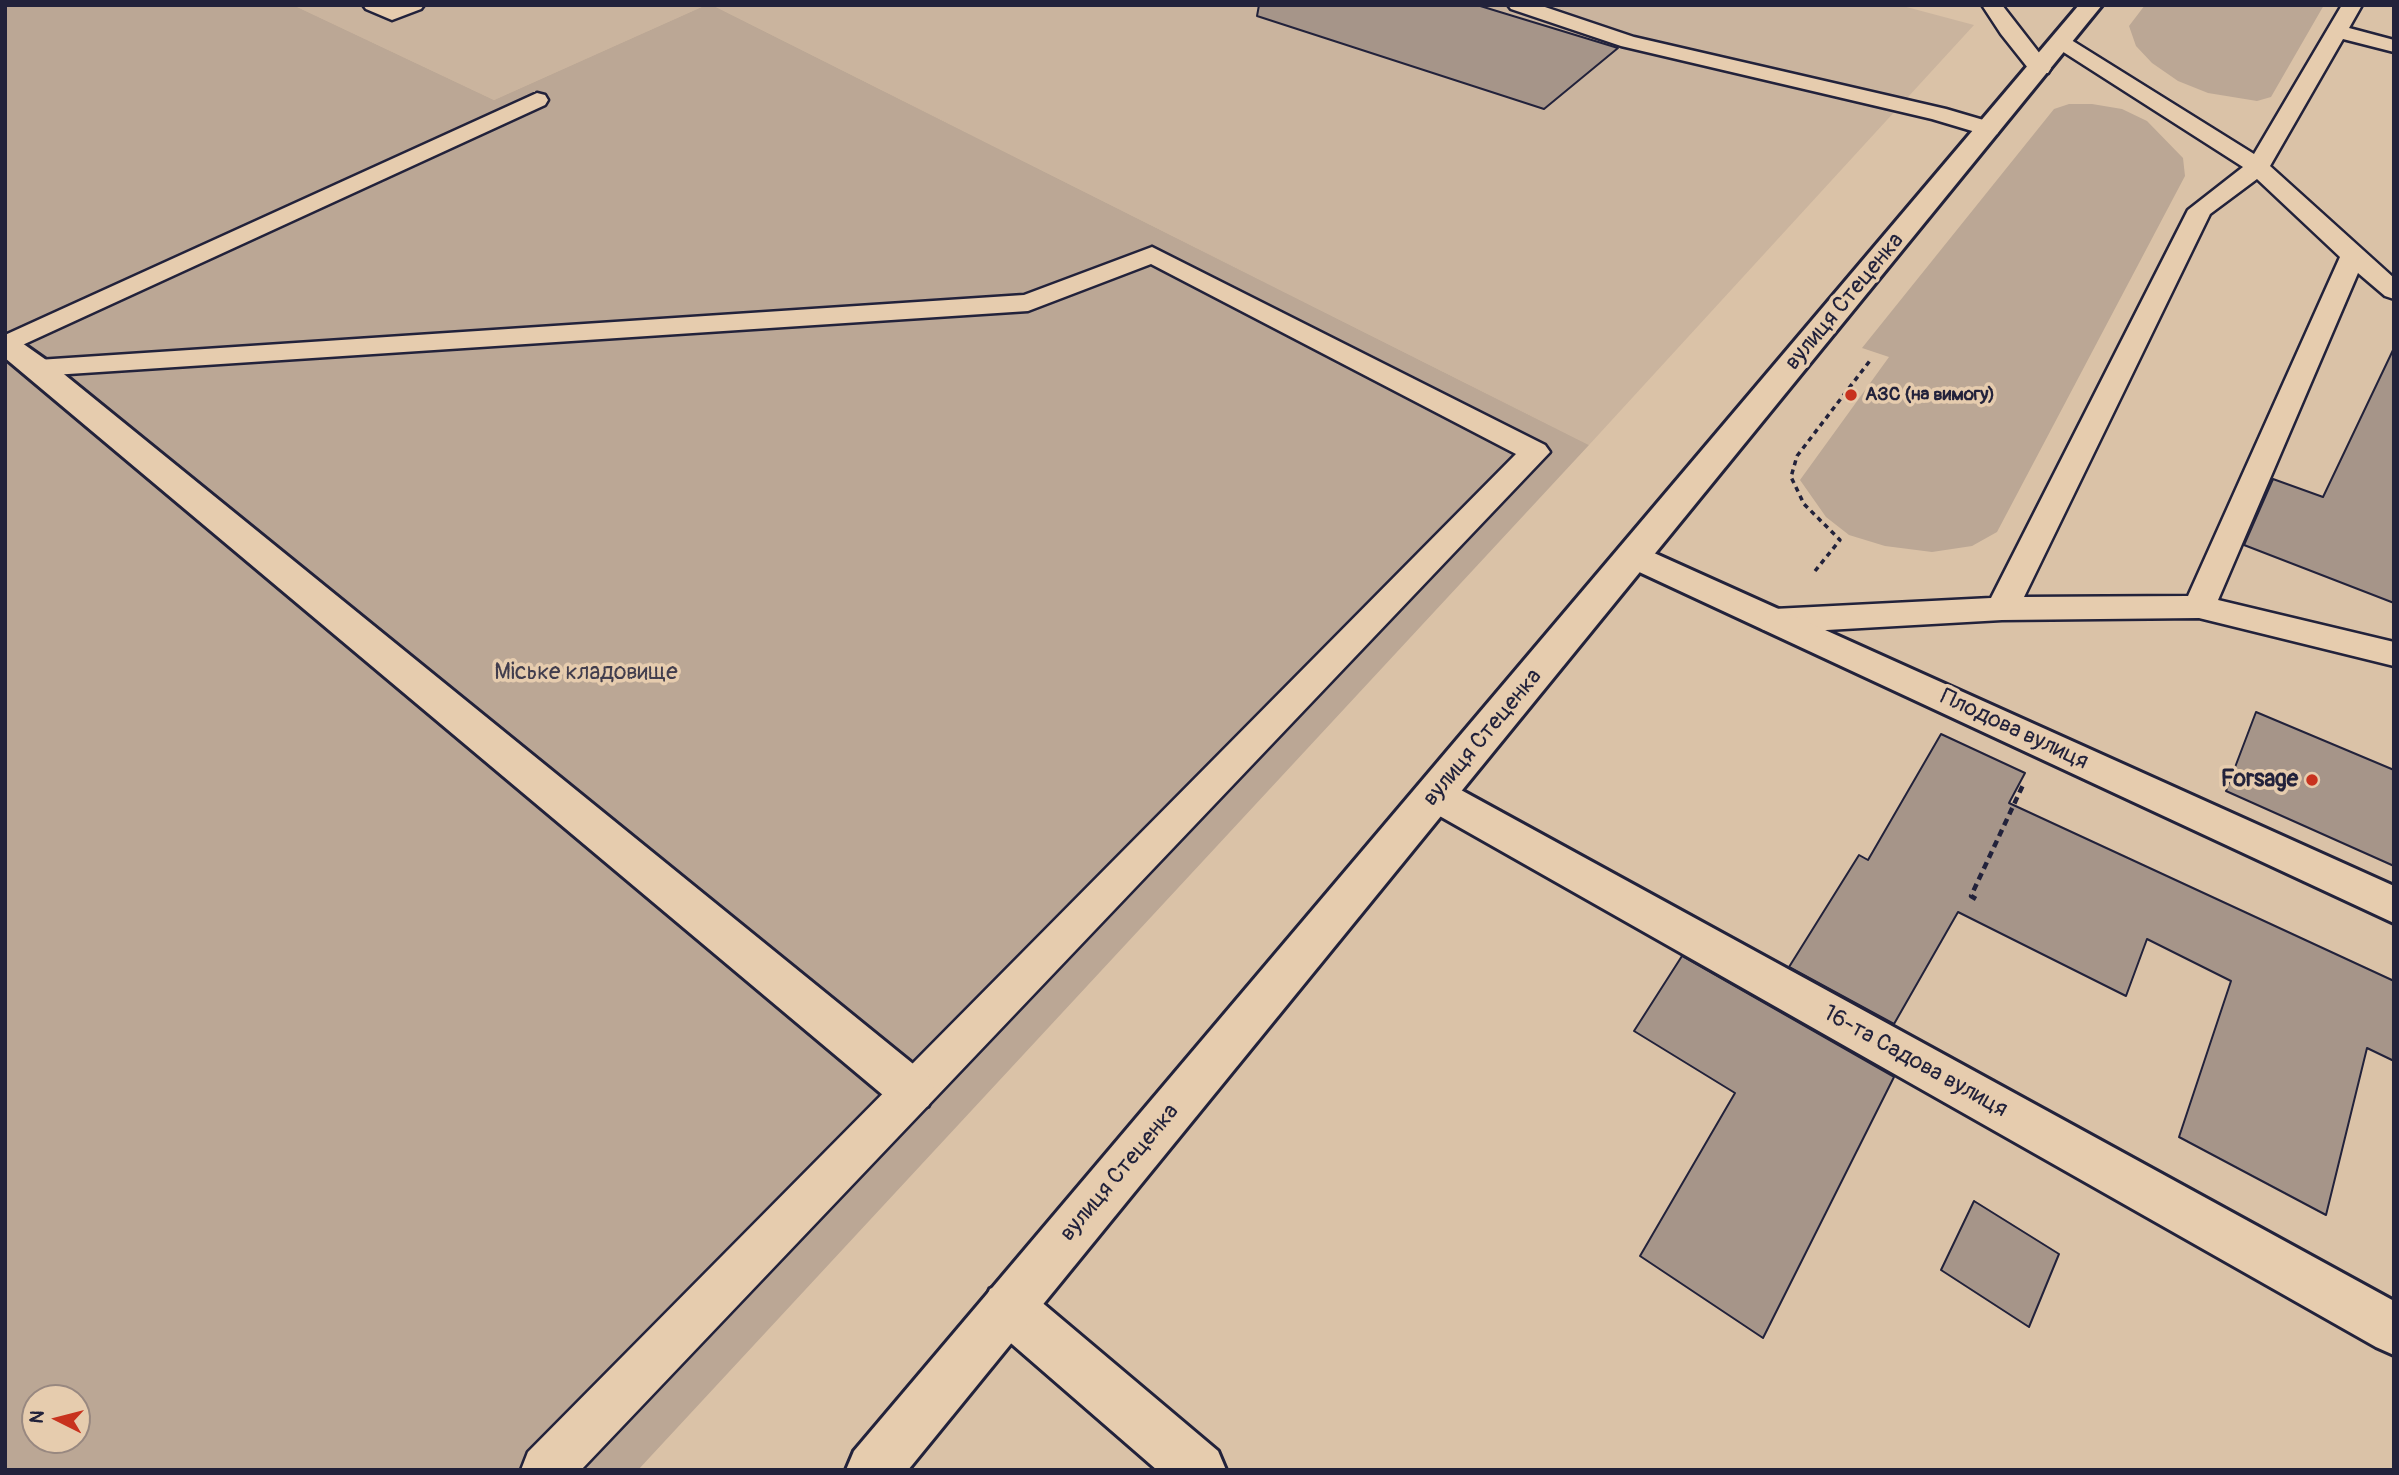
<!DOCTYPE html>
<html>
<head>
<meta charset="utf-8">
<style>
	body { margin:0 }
	#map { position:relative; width:2399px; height:1475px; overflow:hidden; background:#dac2a7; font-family:Pangolin,sans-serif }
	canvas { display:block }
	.frame { position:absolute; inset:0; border:7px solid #22223b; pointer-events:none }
	.north { position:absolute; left:21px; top:1384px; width:70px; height:70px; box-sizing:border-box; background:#e6ccae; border:2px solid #988880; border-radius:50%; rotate:276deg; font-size:19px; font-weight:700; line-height:28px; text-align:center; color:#22223b }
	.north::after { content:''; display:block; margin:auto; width:24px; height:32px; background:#c8321e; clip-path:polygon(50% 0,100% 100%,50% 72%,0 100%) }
</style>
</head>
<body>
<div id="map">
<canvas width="2399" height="1475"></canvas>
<div class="frame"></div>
<div class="north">N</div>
</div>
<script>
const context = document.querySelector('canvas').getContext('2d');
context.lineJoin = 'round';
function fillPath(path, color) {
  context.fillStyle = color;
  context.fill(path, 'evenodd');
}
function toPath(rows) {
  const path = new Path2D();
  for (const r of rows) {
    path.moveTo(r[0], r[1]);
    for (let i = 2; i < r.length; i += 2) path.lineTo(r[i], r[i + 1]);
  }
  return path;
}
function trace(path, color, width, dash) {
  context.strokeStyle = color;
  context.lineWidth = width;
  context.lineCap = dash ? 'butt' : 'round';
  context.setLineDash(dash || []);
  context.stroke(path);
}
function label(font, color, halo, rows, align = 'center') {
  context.font = font + ' Pangolin,sans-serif';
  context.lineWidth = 7;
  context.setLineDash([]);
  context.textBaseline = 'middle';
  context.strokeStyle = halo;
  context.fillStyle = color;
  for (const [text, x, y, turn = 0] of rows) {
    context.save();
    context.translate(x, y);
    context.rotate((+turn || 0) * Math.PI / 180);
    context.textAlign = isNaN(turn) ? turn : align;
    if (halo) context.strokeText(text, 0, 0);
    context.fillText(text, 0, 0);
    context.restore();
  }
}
fillPath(toPath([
	[293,5,706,5,494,100],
	[712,5,1899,5,1974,25,1589,445]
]), '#cab49e');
fillPath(toPath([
	[5,5,293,5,494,100,706,5,712,5,1589,445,638,1470,5,1470],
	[35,1398,77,1398,77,1440,35,1440],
	[2145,5,2324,5,2271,97,2257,101,2208,93,2178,81,2152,63,2136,46,2129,26],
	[2069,104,2092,104,2122,109,2147,121,2183,158,2185,176,1997,532,1972,546,1932,552,1885,546,1849,535,1826,517,1800,480,1889,357,1862,348,2054,109]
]), '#bba795');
const building = toPath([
	[1259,5,1477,5,1618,48,1544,109,1257,16,1259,5],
	[2394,348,2394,603,2244,545,2273,479,2323,497,2394,348],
	[2256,712,2394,770,2394,866,2226,791,2256,712],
	[1941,734,2025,773,2009,803,2394,981,2394,1061,2367,1048,2326,1215,2179,1137,2231,981,2147,939,2126,996,1958,912,1894,1024,1789,967,1859,855,1868,860,1941,734],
	[1682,956,1894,1077,1763,1338,1640,1256,1735,1093,1634,1031,1682,956],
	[1974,1201,2059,1254,2029,1327,1941,1270,1974,1201]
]);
fillPath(building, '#a69589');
trace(building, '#22223b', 2);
const lane = toPath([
	[363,5,393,7,424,5,421,9,392,20,366,9,363,5],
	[1508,5,1539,5,1634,37,1946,109,1997,124,2000,129,1997,134,1989,136,1932,119,1621,46,1511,9,1508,5],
	[1982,5,2002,5,2051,68,2048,73,2032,73,2001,34,1982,5],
	[2342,5,2362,5,2349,28,2394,40,2394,52,2343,39,2270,166,2394,278,2394,299,2385,296,2358,273,2218,600,2394,642,2394,666,2199,618,2002,620,1774,633,1762,629,1758,621,1762,613,1774,609,1991,598,2188,210,2243,167,2054,46,2051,42,2054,38,2068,38,2254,154,2342,5],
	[2257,179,2340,257,2188,596,2024,597,2210,214,2257,179],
	[537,93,545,95,548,100,545,105,5,353,5,335,537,93],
	[1152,247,1545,445,1550,452,581,1470,521,1470,528,1452,1516,454,1151,264,1028,311,38,376,28,374,24,368,28,362,38,360,1024,295,1152,247]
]);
const street = toPath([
	[5,335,15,338,49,362,928,1076,935,1091,928,1106,912,1112,896,1106,5,358,5,335],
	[1634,544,2394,886,2394,923,1622,564,1617,556,1622,548,1634,544],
	[1436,779,1450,784,2394,1301,2394,1355,2376,1347,1422,806,1416,795,1422,784,1436,779],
	[1008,1281,1026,1289,1218,1451,1226,1470,1157,1470,990,1325,982,1307,990,1289,1008,1281]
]);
const secondary = toPath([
	[2079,5,2102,5,908,1470,846,1470,854,1451,2079,5]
]);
trace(lane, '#22223b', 5);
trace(street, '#22223b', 6);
trace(secondary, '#22223b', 6);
trace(toPath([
	[1815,571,1840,540,1804,504,1791,477,1797,456,1872,358]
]), '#22223b', 3.5, [5, 4.5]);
trace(toPath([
	[1976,899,1971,896,2023,785]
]), '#22223b', 4.5, [7, 5]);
fillPath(lane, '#e6ccae');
fillPath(street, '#e6ccae');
fillPath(secondary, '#e6ccae');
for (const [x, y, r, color] of [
	[1851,395,7,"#c8321e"],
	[2312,780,7,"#c8321e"]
]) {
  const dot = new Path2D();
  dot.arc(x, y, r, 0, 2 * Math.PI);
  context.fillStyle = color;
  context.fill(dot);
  trace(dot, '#e6ccae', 2.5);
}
label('bold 19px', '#22223b', '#e6ccae', [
	["АЗС (на вимогу)",1865,395]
], 'left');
label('23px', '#22223b', '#e6ccae', [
	["вулиця Стеценка",1845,302,-50],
	["Плодова вулиця",2014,730,25],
	["вулиця Стеценка",1483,738,-50],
	["16-та Садова вулиця",1915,1062,29],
	["вулиця Стеценка",1120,1173,-50]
]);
label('23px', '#413d4d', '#e6ccae', [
	["Міське кладовище",586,673]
]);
label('bold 23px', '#22223b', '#e6ccae', [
	["Forsage",2298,780]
], 'right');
</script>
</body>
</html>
